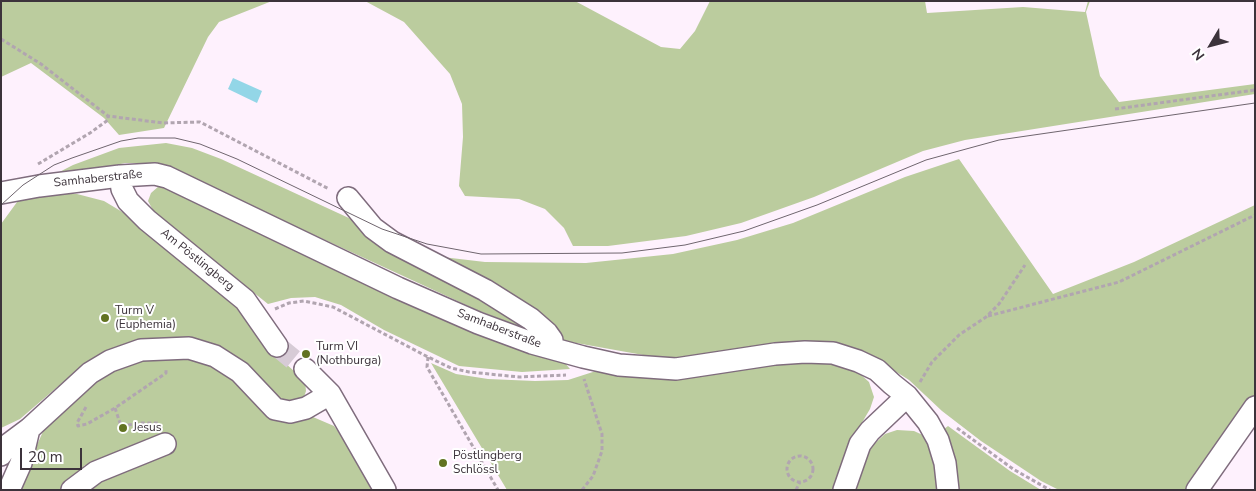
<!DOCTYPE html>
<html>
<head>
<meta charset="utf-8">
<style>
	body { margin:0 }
	#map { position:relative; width:1256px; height:491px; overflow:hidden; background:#fef1fd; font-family:"Nunito Sans",sans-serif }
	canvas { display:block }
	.frame { position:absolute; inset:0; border:2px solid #3c333b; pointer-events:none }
	.north { position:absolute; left:1186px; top:20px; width:50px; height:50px; -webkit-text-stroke:4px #fff; paint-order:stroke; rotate:233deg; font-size:14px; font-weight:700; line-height:20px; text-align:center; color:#3c333b }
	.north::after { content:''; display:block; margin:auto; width:18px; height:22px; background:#3c333b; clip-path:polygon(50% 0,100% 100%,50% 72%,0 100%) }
	.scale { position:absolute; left:20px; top:448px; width:62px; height:22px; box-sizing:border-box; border:2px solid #3c333b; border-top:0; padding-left:6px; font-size:15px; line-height:18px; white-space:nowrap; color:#3c333b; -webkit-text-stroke:4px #fff; paint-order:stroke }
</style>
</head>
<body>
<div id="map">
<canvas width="1256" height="491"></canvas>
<div class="frame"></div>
<div class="north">N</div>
<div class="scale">20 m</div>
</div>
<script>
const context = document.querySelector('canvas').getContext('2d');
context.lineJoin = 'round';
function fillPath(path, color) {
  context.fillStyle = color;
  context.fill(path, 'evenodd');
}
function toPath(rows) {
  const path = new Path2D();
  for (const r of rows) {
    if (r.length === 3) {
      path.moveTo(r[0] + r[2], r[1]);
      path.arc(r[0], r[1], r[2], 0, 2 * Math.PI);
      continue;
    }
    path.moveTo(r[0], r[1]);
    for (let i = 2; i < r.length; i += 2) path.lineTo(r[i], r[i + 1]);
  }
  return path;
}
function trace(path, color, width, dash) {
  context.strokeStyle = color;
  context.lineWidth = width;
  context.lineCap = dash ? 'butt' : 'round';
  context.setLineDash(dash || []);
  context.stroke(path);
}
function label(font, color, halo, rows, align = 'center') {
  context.font = font + ' "Nunito Sans",sans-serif';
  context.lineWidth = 4;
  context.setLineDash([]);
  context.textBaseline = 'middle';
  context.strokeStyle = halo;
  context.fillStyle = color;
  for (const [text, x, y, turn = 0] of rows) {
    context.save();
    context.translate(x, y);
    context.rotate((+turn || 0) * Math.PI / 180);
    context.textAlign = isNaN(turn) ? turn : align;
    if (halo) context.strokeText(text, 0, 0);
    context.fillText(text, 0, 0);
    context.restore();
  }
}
fillPath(toPath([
	[1,1,272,1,219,22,208,37,164,128,119,135,104,118,31,63,1,77],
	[365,1,575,1,661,47,680,49,695,31,710,1,925,1,927,13,1023,7,1085,12,1088,1,1090,1,1086,12,1100,76,1119,102,1255,84,1255,94,965,140,923,151,814,197,741,223,686,236,608,246,573,246,564,228,545,209,519,199,465,196,459,186,463,137,462,104,450,74,404,22],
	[166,143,192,148,221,159,351,219,387,243,544,336,477,310,186,176,151,163,125,163,40,182,73,165,119,148],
	[959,159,1053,294,1134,262,1255,205,1255,396,1187,490,1059,490,1041,481,981,441,942,411,909,380,876,359,841,345,797,341,698,357,660,358,565,341,529,310,434,256,485,262,586,263,673,254,737,240,793,223,905,177],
	[159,186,163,186,565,363,570,369,522,372,459,366,384,330,341,305,315,297,291,298,268,304,155,214,148,201,151,193],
	[48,194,77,194,104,201,129,216,226,294,263,343,305,381,306,391,304,397,285,407,230,354,92,364,62,383,20,419,1,428,1,224,20,198],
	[173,354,223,369,297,419,313,417,334,426,346,442,372,490,83,490,93,485,85,465,65,490,17,490,45,427,119,362],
	[810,361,840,365,859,373,869,382,874,397,870,409,847,448,833,490,507,490,431,363,456,374,488,379,535,381,568,380,596,371,652,379,699,376,773,364],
	[948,426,1010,471,1041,490,957,490,954,462,944,429],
	[897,430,914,431,927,437,935,451,940,490,855,490,871,447,885,434]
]), '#bbcc9e');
fillPath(toPath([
	[233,78,262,91,257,103,228,89]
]), '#93d6e7');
trace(toPath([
	[277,346,305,369]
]), '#d7cbd6', 21, [21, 11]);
const minor = toPath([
	[120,176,122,189,128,201,147,220,245,300,277,346],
	[1,193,39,186,120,176,155,174,167,177,398,288,478,323,532,343,583,357,619,365,676,369,775,354,805,352,833,353,858,361,877,370,892,384,907,396,928,422,938,440,945,463,948,490],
	[348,198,373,228,392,242,485,290,531,319,547,333,552,340,551,348],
	[305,369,330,394,385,490],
	[1,455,6,446,29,429,90,373,110,361,141,350,189,348,215,356,240,372,275,409,290,412,306,408,330,394],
	[9,490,21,463,29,429],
	[72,490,96,472,165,444],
	[844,490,860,444,870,431,907,396],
	[1197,490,1255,407]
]);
trace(minor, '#7f6c7d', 24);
trace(toPath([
	[1,39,41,64,108,116,163,123,200,122,329,189],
	[1115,109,1255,90],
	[38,164,90,133,108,120,108,116],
	[275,309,289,303,304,301,333,307,428,357,451,368,469,372,519,377,566,375],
	[988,316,1119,282,1255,215],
	[428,357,427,367,498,490],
	[920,382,932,362,959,335,986,317,999,304,1025,265],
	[86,407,77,423,78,426,87,424,115,408,166,373,166,370],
	[115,408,121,426,141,423,159,423],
	[957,428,1013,469,1050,490],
	[800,469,13],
	[582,490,593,476,602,451,602,434,584,379],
	[796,490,800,482]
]), '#b1a5b0', 3, [4, 2.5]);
trace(minor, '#fff', 21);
trace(toPath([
	[1,205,23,185,54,165,72,158,121,141,138,138,175,138,200,144,237,159,382,229,427,244,481,254,622,253,685,245,744,231,817,205,926,160,999,140,1255,103]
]), '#6f656e', 1);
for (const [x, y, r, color] of [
	[105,318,5,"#627321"],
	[306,354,5,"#627321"],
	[123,428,5,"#627321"],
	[443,463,5,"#627321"]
]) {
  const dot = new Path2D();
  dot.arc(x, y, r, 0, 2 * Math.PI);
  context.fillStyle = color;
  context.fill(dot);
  trace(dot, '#fff', 2);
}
label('12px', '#3c333b', '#fff', [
	["Samhaberstraße",98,179,-6],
	["Am Pöstlingberg",197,260,39],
	["Samhaberstraße",499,329,21]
]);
label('12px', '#3c333b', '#fff', [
	["Turm V",115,311],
	["(Euphemia)",115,325],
	["Turm VI",316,347],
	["(Nothburga)",316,361],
	["Jesus",133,428],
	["Pöstlingberg",453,456],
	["Schlössl",453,470]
], 'left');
</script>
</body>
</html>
